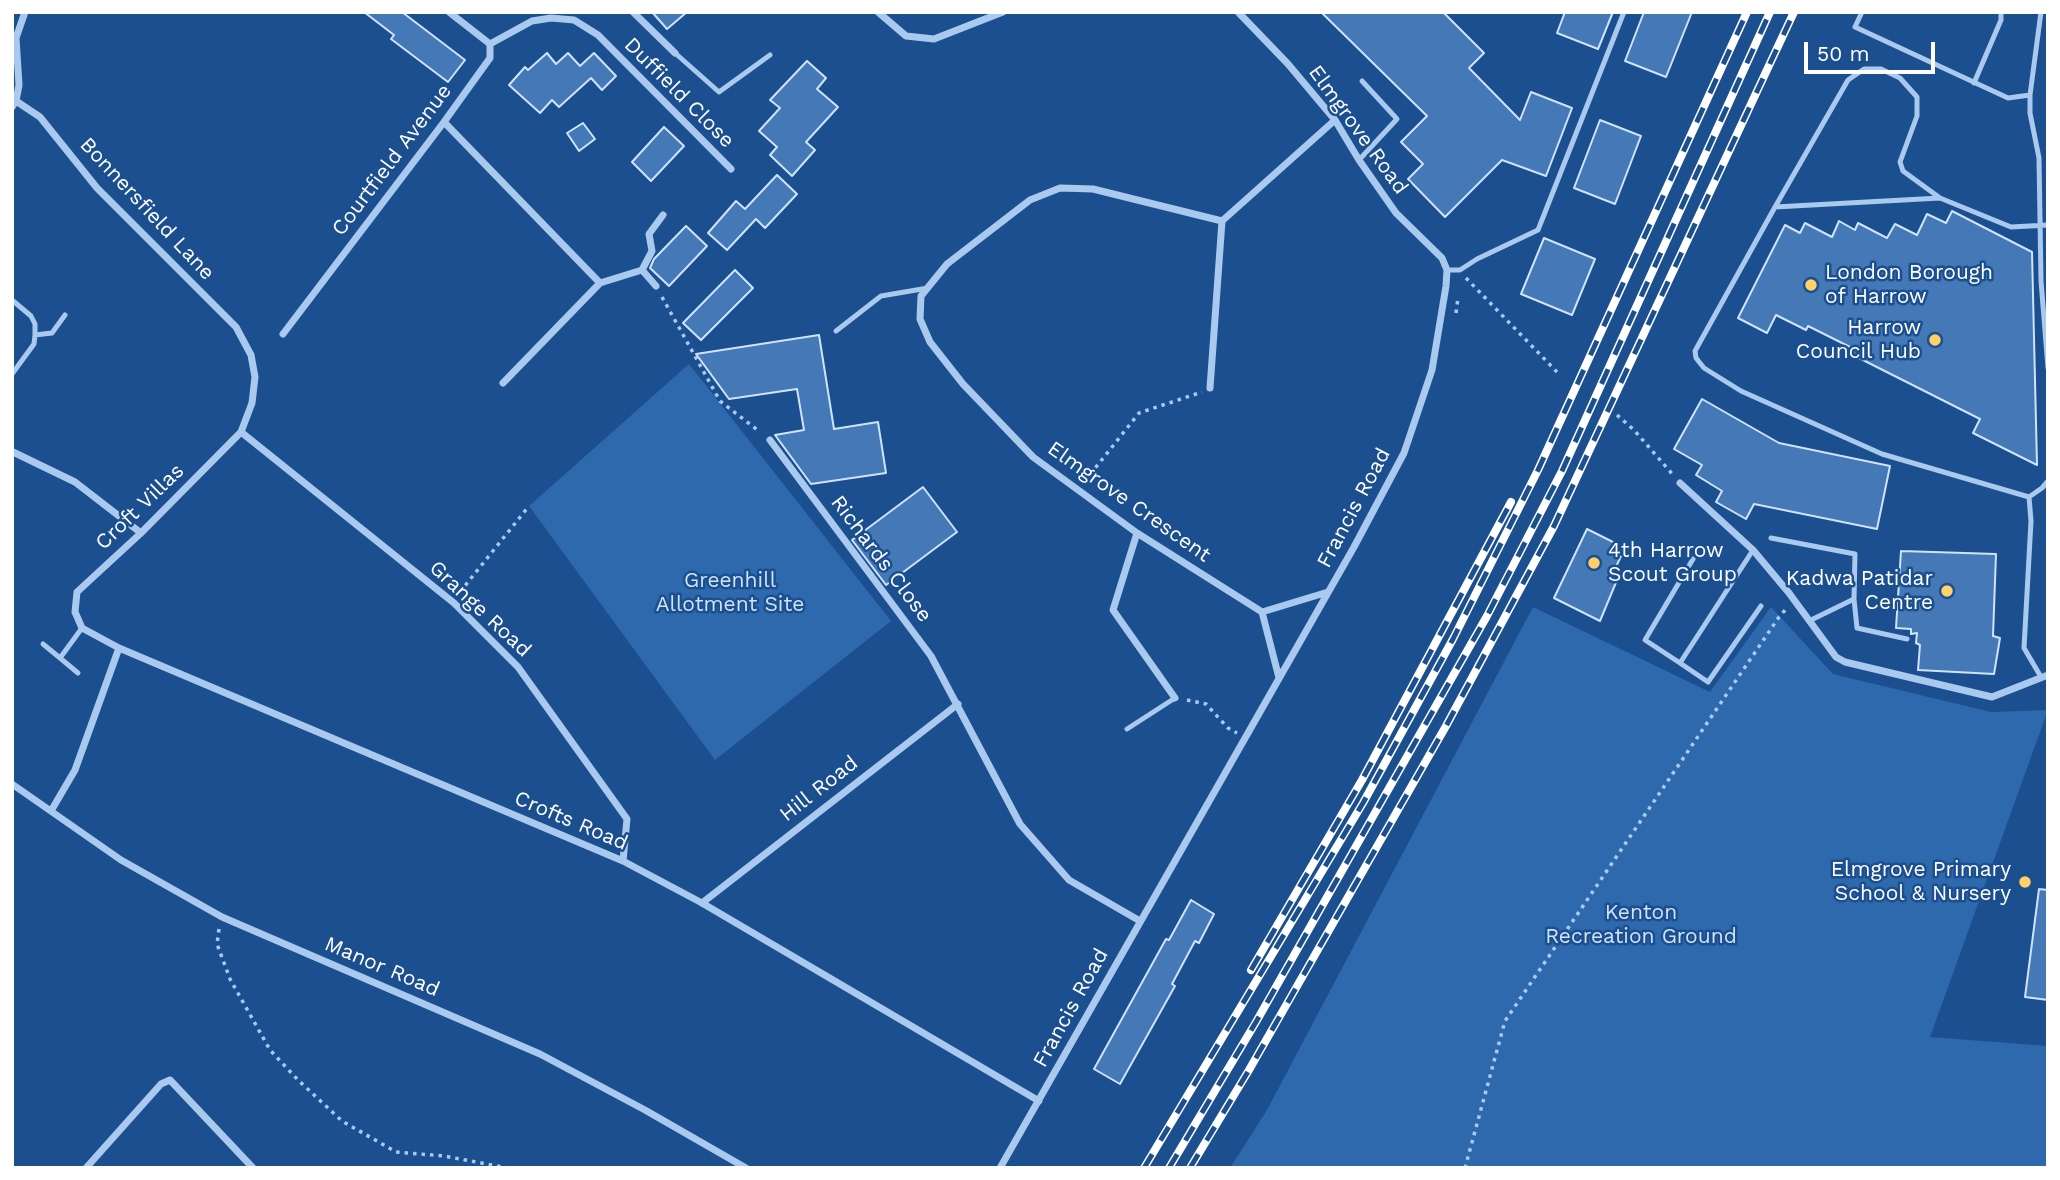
<!DOCTYPE html>
<style>
body{margin:0}
#map{position:relative;width:2060px;height:1180px;overflow:hidden;background:#1b4f8f;font-family:"Work Sans",sans-serif}
canvas{display:block}
.frame{position:absolute;inset:0;border:14px solid #fff;pointer-events:none}
.scale{position:absolute;left:1804px;top:42px;width:131px;height:32px;box-sizing:border-box;border:4px solid #fff;border-top:0;padding-left:9px;font-size:21px;line-height:24px;white-space:nowrap;color:#fff;-webkit-text-stroke:5px #1b4f8f;paint-order:stroke}
</style>
<div id="map">
<canvas width="2060" height="1180"></canvas>
<div class="frame"></div>
<div class="scale">50 m</div>
</div>
<script>
const context = document.querySelector('canvas').getContext('2d');
context.lineJoin = 'round';
function fill(path, color) { context.fillStyle = color; context.fill(path, 'evenodd'); }
const shape = rows => new Path2D(rows.map(r => 'M' + r).join(''));
function strokePath(path, color, width, dash) { context.strokeStyle = color; context.lineWidth = width; context.lineCap = dash ? 'butt' : 'round'; context.setLineDash(dash || []); context.stroke(path); }
function drawText(font, color, halo, rows, align = 'center') {
  context.font = font + ' "Work Sans",sans-serif'; context.lineWidth = 5; context.setLineDash([]); context.textBaseline = 'middle'; context.strokeStyle = halo; context.fillStyle = color; for (const [text, x, y, turn = 0] of rows) {
    context.save(); context.translate(x, y); context.rotate((+turn || 0) * Math.PI / 180); context.textAlign = isNaN(turn) ? turn : align; if (halo) context.strokeText(text, 0, 0); context.fillText(text, 0, 0); context.restore();
  }
}
const green = shape([
 [689,364,891,621,715,760,529,506],
 [1533,607,1710,692,1771,607,1833,674,1991,712,2048,710,1930,1037,2048,1046,2048,1168,1230,1168,1267,1110]
]);
const building = shape([
 [364,12,402,12,465,60,448,82,391,39,394,35,364,12],
 [652,12,687,12,667,29,652,12],
 [1321,12,1443,12,1484,53,1469,68,1520,120,1531,92,1572,108,1546,176,1502,160,1445,217,1408,179,1423,164,1401,142,1427,116,1321,12],
 [1565,12,1613,12,1598,49,1557,33,1565,12],
 [1644,12,1692,12,1666,77,1625,61,1644,12],
 [547,53,556,64,568,53,580,66,594,53,616,76,602,90,591,78,559,107,552,100,540,113,509,85,525,67,528,70,547,53],
 [807,61,826,78,817,89,838,107,806,142,815,150,792,176,770,155,777,147,759,131,780,108,770,100,807,61],
 [1600,120,1641,136,1615,204,1574,188,1600,120],
 [583,123,595,139,579,151,567,133,583,123],
 [664,127,684,146,651,181,632,162,664,127],
 [777,175,797,194,765,228,756,219,727,250,708,233,736,201,745,209,777,175],
 [1952,211,2032,252,2037,465,1973,433,1980,419,1849,353,1852,348,1808,326,1806,330,1776,315,1767,333,1738,318,1785,225,1800,233,1805,223,1832,237,1839,221,1855,230,1858,223,1887,238,1895,224,1917,235,1927,214,1946,223,1952,211],
 [686,226,707,246,669,286,650,268,654,259,686,226],
 [1544,238,1595,259,1572,315,1521,294,1544,238],
 [735,270,753,288,701,340,683,323,735,270],
 [819,335,834,429,878,422,886,473,811,484,775,435,804,430,797,389,729,399,696,354,819,335],
 [1702,399,1779,443,1890,466,1877,529,1754,504,1746,519,1716,502,1722,491,1696,475,1702,465,1674,449,1702,399],
 [923,487,957,532,886,585,852,540,923,487],
 [1587,529,1625,548,1611,577,1617,580,1600,621,1554,598,1587,529],
 [1901,551,1996,554,1993,636,2000,638,1994,674,1918,670,1920,645,1916,643,1917,633,1911,634,1911,629,1896,628,1901,551],
 [2039,889,2048,890,2048,1000,2025,997,2039,889],
 [1191,900,1214,914,1199,943,1195,941,1172,984,1175,986,1120,1084,1094,1069,1166,939,1169,940,1191,900]
]);
const path = shape([
 [1466,278,1557,372],
 [662,297,720,401,760,432],
 [1456,313,1458,298],
 [1617,415,1634,430,1674,476],
 [1085,481,1139,413,1202,392],
 [460,592,529,506],
 [1187,700,1206,704,1228,728,1237,733],
 [219,929,217,944,230,979,270,1050,298,1080,342,1121,396,1152,444,1156,508,1168],
 [1465,1168,1505,1021,1779,617,1787,608]
]);
const service = shape([
 [1862,12,1855,27,2008,98,2030,95],
 [2041,12,2030,95,2030,113,2039,158,2041,281,2048,368],
 [675,53,719,92,770,55],
 [1974,83,2001,20,2001,12],
 [1359,160,1397,119,1362,81],
 [1775,207,1848,80,1864,69,1881,69,1900,78,1917,97,1917,116,1900,162,1903,171,1940,198],
 [2048,225,2011,227,1940,198,1775,207,1695,351,1696,358,1704,368,1741,391,1882,454,2029,497,2042,488,2048,481],
 [1447,270,1460,270,1477,259,1538,230,1624,12],
 [12,300,31,316,35,324,35,335,34,344,12,374],
 [836,331,881,296,928,288],
 [35,335,52,333,65,315],
 [2029,497,2031,521,2024,648,2041,677],
 [1771,538,1855,554,1854,599,1809,621],
 [1693,559,1645,640,1680,663,1753,550],
 [1854,599,1857,628,1907,639],
 [43,644,60,658],
 [1680,663,1708,682,1761,606],
 [78,673,60,658,82,628],
 [1127,729,1175,698]
]);
const minor = shape([
 [633,12,675,53],
 [878,12,906,36,934,39,1003,12],
 [490,44,532,21,551,18,574,20,598,35,731,169],
 [16,101,40,117,97,188,236,327,251,355,255,377,252,403,241,432,141,533,77,592,75,612,82,628,119,648,623,861,702,903,1039,1101],
 [12,107,16,101,19,85,16,38,25,12],
 [444,122,600,283,503,383],
 [642,270,652,251,649,234,663,215],
 [600,283,642,270,656,286],
 [283,334,444,122,490,58,490,44,449,12],
 [1210,388,1222,221],
 [241,432,454,603,518,667,627,819,623,861],
 [770,440,931,656,1020,824,1069,880,1140,921],
 [13,452,75,482,141,533],
 [1680,483,1753,550,1789,593,1836,657,1845,662,1992,697,2048,675],
 [1137,533,1113,610,1175,698],
 [1328,592,1262,612,1137,533,1033,457,963,384,930,342,920,319,921,296,947,264,1030,200,1060,188,1093,189,1222,221,1335,120],
 [1262,612,1279,678],
 [12,784,121,860,222,917,540,1054,645,1110,746,1168],
 [51,811,75,770,119,648],
 [702,903,958,704],
 [86,1168,161,1084,170,1080,253,1168],
 [1000,1168,1354,547,1404,453,1432,370,1446,286,1447,270,1442,258,1396,213,1359,160,1335,120,1288,64,1238,12]
]);
const rail = shape([
 [1251,970,1362,780,1511,502],
 [1144,1168,1363,803,1453,639,1538,470,1747,12],
 [1169,1168,1256,1022,1487,616,1562,471,1770,12],
 [1190,1168,1249,1070,1446,726,1554,526,1794,12]
]);
const markers = [
 [1811,285,7,"#ffd166"],
 [1935,340,7,"#ffd166"],
 [1594,563,7,"#ffd166"],
 [1947,591,7,"#ffd166"],
 [2025,882,7,"#ffd166"]
];
const streetNames = [
 ["Duffield Close",679,93,45],
 ["Elmgrove Road",1358,130,54],
 ["Courtfield Avenue",392,160,-53],
 ["Bonnersfield Lane",147,209,47],
 ["Elmgrove Crescent",1129,502,35],
 ["Croft Villas",140,507,-44],
 ["Francis Road",1354,508,-62],
 ["Richards Close",881,559,53],
 ["Grange Road",480,609,43],
 ["Hill Road",819,789,-38],
 ["Crofts Road",571,821,23],
 ["Manor Road",382,967,23],
 ["Francis Road",1071,1008,-61]
];
const poiNames = [
 ["London Borough",1825,273,"left"],
 ["of Harrow",1825,297,"left"],
 ["Harrow",1921,328],
 ["Council Hub",1921,352],
 ["4th Harrow",1608,551,"left"],
 ["Scout Group",1608,575,"left"],
 ["Kadwa Patidar",1933,579],
 ["Centre",1933,603],
 ["Elmgrove Primary",2011,870],
 ["School & Nursery",2011,894]
];
const parkNames = [
 ["Greenhill",730,581],
 ["Allotment Site",730,605],
 ["Kenton",1641,913],
 ["Recreation Ground",1641,937]
];
fill(green, '#2e69ad');
fill(building, '#4478b7');
strokePath(building, '#cfe3fa', 2);
strokePath(path, '#a9c9ee', 3.5, [3.5, 5]);
strokePath(service, '#a9c9ee', 5);
strokePath(minor, '#a9c9ee', 7);
strokePath(rail, '#fff', 8);
strokePath(rail, '#1b4f8f', 5, [16]);
for (const [x, y, r, color] of markers) { const dot = new Path2D(); dot.arc(x, y, r, 0, 2 * Math.PI); context.fillStyle = color; context.fill(dot); strokePath(dot, '#1b4f8f', 2.5); }
drawText('21px', '#fff', '#1b4f8f', streetNames);
drawText('21px', '#fff', '#1b4f8f', poiNames, 'right');
drawText('21px', '#cfe3fa', '#1b4f8f', parkNames);
</script>
